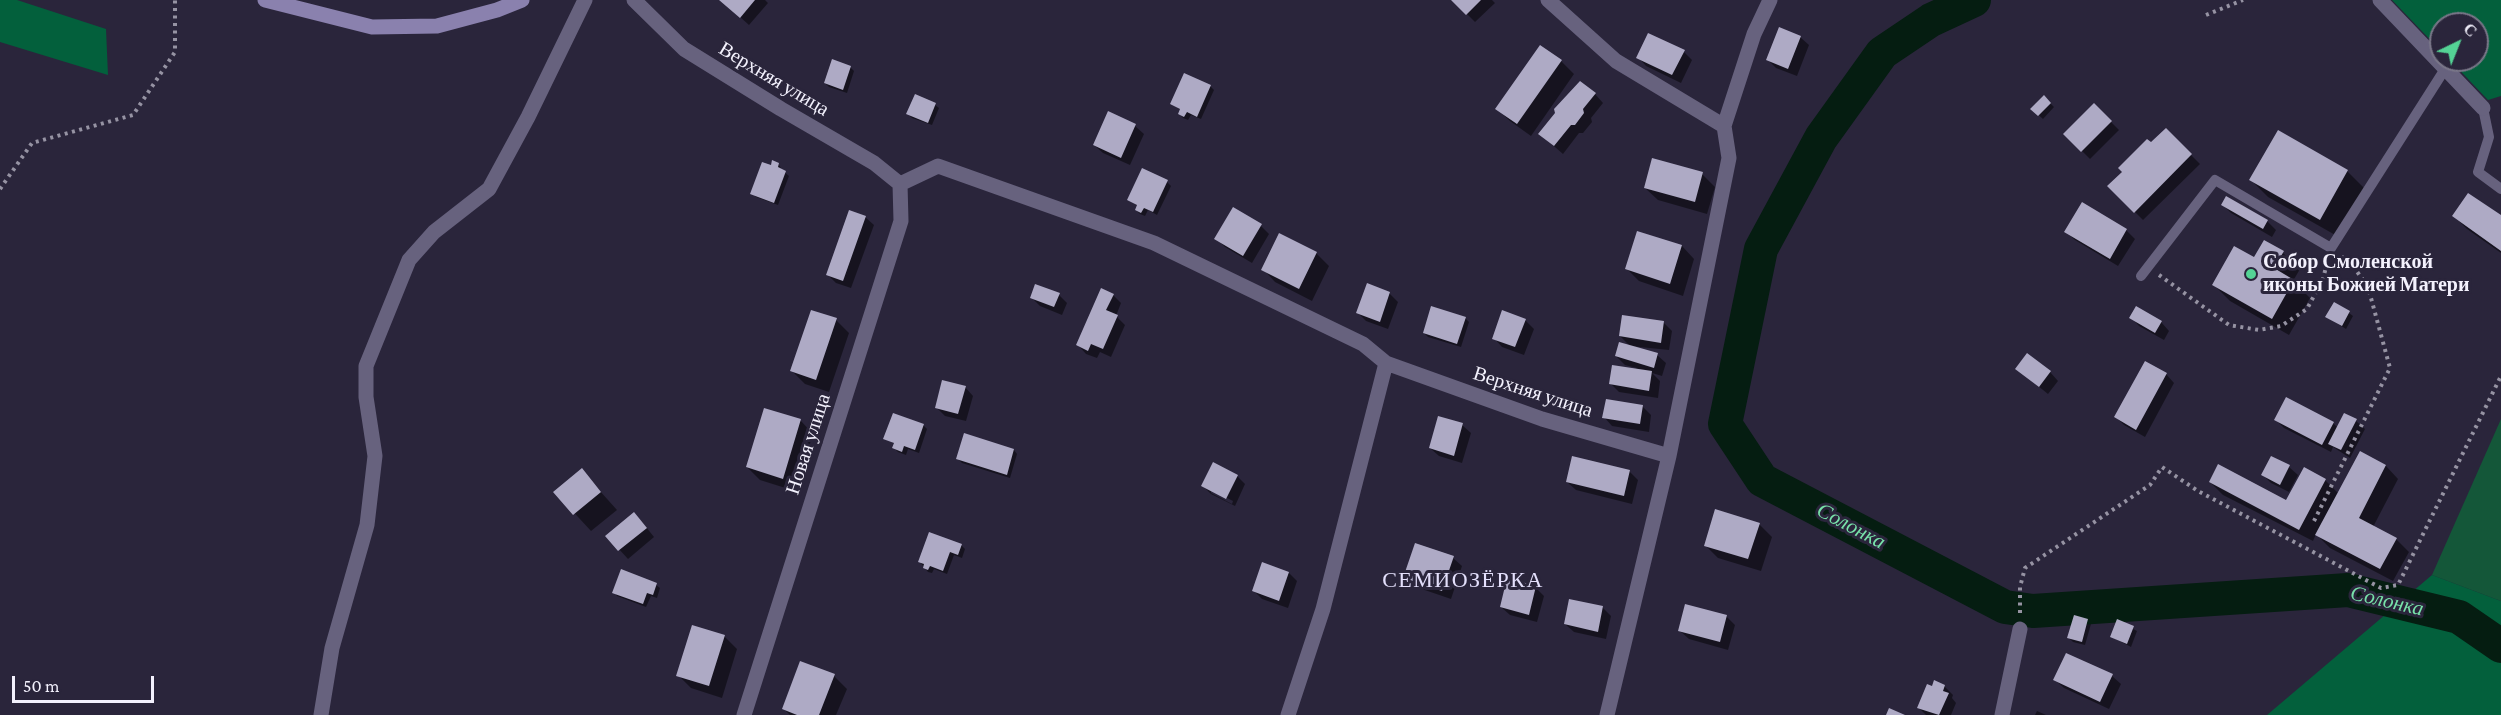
<!DOCTYPE html>
<meta charset="utf-8">
<style>
body{margin:0}
#map{position:relative;width:2501px;height:715px;overflow:hidden;background:#2a253b;font-family:"Crimson Pro",serif}
canvas{display:block}
.north{position:absolute;left:2429px;top:12px;width:60px;height:60px;box-sizing:border-box;background:#2a253b;border:2px solid #7a7789;border-radius:50%;rotate:43deg;font-size:16px;font-weight:700;line-height:24px;text-align:center;color:#f3f1fd}
.north::after{content:'';display:block;margin:auto;width:21px;height:27px;background:#54d395;clip-path:polygon(50% 0,100% 100%,50% 72%,0 100%)}
.scale{position:absolute;left:12px;top:676px;width:142px;height:27px;box-sizing:border-box;border:3px solid #f3f1fd;border-top:0;padding-left:8px;font-size:18px;line-height:21px;white-space:nowrap;color:#f3f1fd;-webkit-text-stroke:4px #2a253b;paint-order:stroke}
</style>
<div id="map">
<canvas width="2501" height="715"></canvas>
<div class="north">С</div>
<div class="scale">50 m</div>
</div>
<script>
const context = document.querySelector('canvas').getContext('2d');
context.lineJoin = 'round';
function fill(path, color) { context.fillStyle = color; context.fill(path, 'evenodd'); }
const shape = rows => new Path2D(rows.map(r => 'M' + r).join(''));
function strokePath(path, color, width, dash) { context.strokeStyle = color; context.lineWidth = width; context.lineCap = dash ? 'butt' : 'round'; context.setLineDash(dash || []); context.stroke(path); }
function drawText(font, color, halo, rows, align = 'center') {
  context.font = font + ' "Crimson Pro",serif'; context.lineWidth = 6; context.setLineDash([]); context.textBaseline = 'middle'; context.strokeStyle = halo; context.fillStyle = color; for (const [text, x, y, turn = 0] of rows) {
    context.save(); context.translate(x, y); context.rotate((+turn || 0) * Math.PI / 180); context.textAlign = isNaN(turn) ? turn : align; if (halo) context.strokeText(text, 0, 0); context.fillText(text, 0, 0); context.restore();
  }
}
const green = shape([
 [2501,419,2501,601,2432,575]
]);
const forest = shape([
 [0,0,17,0,106,29,108,75,0,42],
 [2392,0,2501,0,2501,96,2488,100,2450,60,2477,60,2477,24,2441,24,2441,51],
 [2432,575,2501,601,2501,715,2267,715]
]);
const shadow = shape([
 [721,0,765,0,768,3,749,25],
 [1453,0,1492,0,1495,3,1475,22],
 [1800,37,1809,45,1797,76,1776,68,1768,60],
 [1684,52,1692,60,1681,83,1646,66,1638,57],
 [1561,61,1574,74,1531,136,1510,121,1497,109],
 [850,67,854,71,847,93,829,87,825,83],
 [1210,86,1214,90,1201,119,1191,115,1188,120,1183,118,1180,114,1181,110,1172,104],
 [1595,94,1603,103,1591,118,1592,122,1583,133,1579,133,1563,154,1540,134],
 [2044,97,2054,107,2043,119,2032,109],
 [935,105,939,108,932,125,912,118,908,114],
 [2094,105,2119,130,2090,159,2065,134],
 [1109,113,1135,126,1144,134,1130,165,1103,153,1094,145],
 [2166,130,2200,164,2143,220,2109,186],
 [773,162,779,165,782,170,789,176,778,205,756,197,752,193],
 [2347,171,2364,188,2337,236,2268,197,2251,180],
 [1702,174,1715,187,1707,214,1658,200,1645,188],
 [1167,182,1171,186,1157,215,1148,210,1145,216,1140,214,1136,210,1138,206,1129,200],
 [2082,205,2126,230,2135,239,2118,266,2075,240,2066,232],
 [2223,205,2267,221,2276,230,2272,237,2231,213],
 [2454,216,2501,217,2501,253,2467,229],
 [865,217,874,225,851,288,836,283,827,274],
 [1261,226,1269,234,1252,263,1225,247,1216,238],
 [1638,232,1682,246,1694,259,1683,296,1639,281,1627,269],
 [1316,253,1329,266,1312,301,1275,282,1263,269],
 [2283,253,2300,269,2293,281,2310,298,2289,335,2230,301,2214,285,2255,259],
 [1389,293,1398,302,1388,329,1366,321,1358,313],
 [1059,295,1067,303,1062,315,1040,306,1031,297],
 [1113,295,1121,303,1116,316,1125,325,1111,357,1100,352,1097,358,1086,354,1078,345],
 [2349,313,2353,316,2346,329,2327,317],
 [2131,317,2161,322,2169,331,2164,340,2139,326],
 [1465,318,1469,322,1461,347,1428,337,1424,333],
 [836,320,849,333,829,392,805,384,792,371],
 [1525,320,1534,329,1524,355,1502,347,1494,338],
 [1664,323,1672,331,1669,350,1630,346,1620,336],
 [1657,355,1666,363,1662,376,1652,373,1660,381,1658,398,1619,392,1611,384,1637,368,1625,365,1616,356],
 [2017,369,2050,372,2058,381,2048,394],
 [2166,374,2174,383,2145,437,2124,425,2116,417],
 [965,387,973,396,966,421,945,416,936,407],
 [1607,401,1643,407,1651,415,1649,432,1612,426,1604,417],
 [765,410,801,421,813,434,795,491,760,480,747,467],
 [2275,419,2333,423,2338,428,2356,421,2365,429,2350,458,2333,447,2331,452,2284,428],
 [923,425,927,429,919,453,908,449,906,455,898,452,894,448,895,444,885,438],
 [1462,425,1471,433,1462,463,1439,456,1430,448],
 [1014,450,1017,454,1010,478,962,463,958,459],
 [2360,453,2386,466,2398,479,2373,527,2396,539,2409,552,2393,581,2330,548,2316,534,2313,541,2223,495,2210,482,2287,502,2325,480,2339,494],
 [2272,458,2289,467,2298,475,2289,492,2271,483,2263,475],
 [582,471,617,510,591,531,555,492],
 [1629,471,1638,480,1632,504,1576,490,1567,482],
 [1237,476,1245,484,1235,506,1211,494,1203,486],
 [1211,490,1233,501,1232,504,1211,493],
 [642,522,654,537,628,559,607,536],
 [1759,524,1772,537,1761,571,1718,558,1705,545],
 [961,545,965,549,962,558,954,555,947,574,934,569,932,573,928,572,919,561],
 [1453,558,1462,566,1451,599,1413,586,1404,578],
 [1289,573,1297,581,1288,608,1262,599,1254,591],
 [656,585,660,588,657,598,651,596,646,607,617,596,614,592],
 [1535,587,1544,596,1537,622,1510,615,1501,607],
 [1570,601,1603,608,1611,616,1606,639,1574,632,1565,624],
 [1726,616,1735,625,1728,650,1689,639,1680,631],
 [2087,620,2091,624,2085,645,2073,642,2069,638],
 [2118,621,2137,631,2131,647,2112,637],
 [724,636,737,649,722,698,691,688,678,675],
 [834,676,847,689,836,715,790,715,784,709],
 [2112,676,2121,684,2109,709,2064,688,2055,680],
 [1935,682,1945,687,1953,695,1952,698,1956,703,1951,715,1926,715,1918,707],
 [2037,711,2046,715,2035,715]
]);
const river = shape([
 [1974,0,1931,20,1882,53,1821,138,1761,249,1725,424,1762,480,2005,607,2033,611,2348,590,2459,617,2501,646]
]);
const building = shape([
 [719,0,755,0,740,18],
 [1451,0,1481,0,1466,15],
 [1779,27,1801,36,1788,69,1766,60],
 [1648,33,1685,50,1672,75,1636,58],
 [1540,45,1562,60,1517,124,1495,109],
 [832,59,851,66,843,90,824,83],
 [1184,73,1211,85,1197,117,1187,112,1184,117,1178,114,1180,109,1170,104],
 [1580,81,1596,93,1583,109,1584,113,1575,125,1571,125,1554,146,1538,134,1555,113,1554,109],
 [915,94,936,103,928,123,906,114],
 [2044,95,2051,103,2038,116,2030,109],
 [2094,103,2112,121,2081,152,2063,134],
 [1108,111,1136,124,1121,158,1093,145],
 [2166,128,2192,154,2134,213,2107,186,2122,172,2118,168,2147,139,2151,142],
 [2278,130,2348,170,2320,220,2249,180],
 [1652,158,1703,172,1695,202,1644,188],
 [772,160,779,163,778,167,786,171,774,203,750,194,762,162,771,165],
 [1142,168,1168,180,1153,212,1144,208,1141,213,1135,210,1137,205,1127,200],
 [2468,193,2501,215,2501,251,2452,216],
 [2226,196,2268,220,2263,229,2221,205],
 [2082,202,2127,229,2110,259,2064,232],
 [1233,207,1262,224,1243,256,1214,239],
 [849,210,866,216,843,281,826,275],
 [1637,231,1682,245,1670,284,1625,269],
 [1279,233,1317,252,1299,289,1261,270],
 [2264,240,2284,251,2274,268,2294,280,2272,319,2212,285,2234,246,2254,257],
 [1367,283,1390,292,1380,322,1356,313],
 [1035,284,1060,293,1054,307,1030,298],
 [1101,288,1114,294,1106,310,1118,315,1103,349,1091,344,1088,351,1076,345],
 [2334,302,2350,311,2342,326,2325,317],
 [1431,306,1466,317,1457,344,1423,333],
 [2136,306,2162,321,2155,333,2129,318],
 [811,310,837,318,816,380,790,371],
 [1502,310,1526,319,1515,347,1492,339],
 [1622,315,1664,321,1661,343,1619,336],
 [1619,342,1658,353,1654,368,1615,356],
 [2027,353,2051,371,2039,387,2015,369],
 [2145,361,2167,373,2136,430,2114,417],
 [1612,365,1652,371,1649,391,1609,384],
 [942,380,966,386,958,414,935,408],
 [2286,397,2334,422,2322,445,2274,420],
 [1606,399,1643,405,1640,424,1602,418],
 [764,408,801,419,783,479,746,467],
 [893,413,924,424,915,450,904,446,902,452,892,448,894,443,883,439],
 [2344,413,2357,419,2341,450,2328,444],
 [1438,416,1463,423,1454,456,1429,448],
 [964,433,1014,449,1007,475,956,459],
 [2360,451,2386,465,2359,518,2397,538,2380,569,2315,535],
 [1572,456,1630,470,1624,496,1566,482],
 [2271,456,2290,465,2280,485,2261,475],
 [1213,462,1238,475,1226,499,1201,486],
 [2218,464,2286,500,2304,467,2326,479,2299,530,2209,482],
 [582,468,601,492,573,515,553,492],
 [1715,509,1760,523,1748,559,1704,546],
 [634,512,647,528,618,551,605,536],
 [929,532,962,544,958,555,950,552,943,571,930,566,928,570,923,568,924,564,918,562],
 [1415,543,1454,556,1442,591,1403,578],
 [1262,562,1289,572,1279,601,1252,591],
 [621,569,657,583,653,595,647,593,643,604,612,593],
 [1507,578,1536,586,1529,615,1500,607],
 [1569,599,1603,606,1598,632,1564,624],
 [1685,604,1727,615,1720,642,1678,631],
 [2074,615,2088,619,2082,642,2067,638],
 [2117,619,2134,626,2127,644,2110,637],
 [692,625,725,635,709,686,676,676],
 [2066,653,2113,674,2100,702,2053,680],
 [800,661,835,674,819,715,797,715,782,709],
 [1934,680,1945,685,1943,691,1949,693,1939,715,1917,708,1927,684,1932,686],
 [1889,708,1905,715,1886,715]
]);
const path = shape([
 [2206,15,2243,0],
 [0,189,32,143,133,115,175,52,175,0],
 [2159,275,2229,325,2259,330,2281,326,2307,309,2323,279,2328,259],
 [2314,521,2390,368,2368,287,2353,266,2341,256],
 [2020,613,2020,587,2025,568,2150,485,2162,467,2198,491,2381,588,2398,585,2501,376]
]);
const lane = shape([
 [2483,108,2489,137,2478,172,2501,189],
 [2141,276,2215,180,2331,248,2445,69]
]);
const street = shape([
 [634,0,684,49,781,109,874,163,900,184],
 [1548,0,1616,61,1724,126],
 [2380,0,2483,108],
 [900,184,938,166,1154,243,1363,344,1386,363,1542,419,1669,456],
 [321,715,332,648,367,525,375,456,366,397,366,366,409,260,434,232,489,189,528,117,585,0],
 [744,715,901,221,900,184],
 [1288,715,1323,609,1386,363],
 [1607,715,1669,456,1729,158,1724,126,1754,34,1770,0],
 [2002,715,2020,629]
]);
const secondary = shape([
 [265,0,372,27,437,26,497,10,522,0]
]);
const markers = [
 [2251,274,6,"#54d395"]
];
const streetNames = [
 ["Верхняя улица",774,79,31],
 ["Верхняя улица",1533,392,18],
 ["Новая улица",808,444,-72]
];
const poiNames = [
 ["Собор Смоленской",2263,262],
 ["иконы Божией Матери",2263,285]
];
const waterNames = [
 ["Солонка",1851,526,28],
 ["Солонка",2387,601,13]
];
const quarterNames = [
 ["СЕМИОЗЁРКА",1463,580]
];
fill(green, '#145739');
fill(forest, '#03603c');
fill(shadow, '#0007');
strokePath(river, '#051d11', 34);
fill(building, '#aeaac5');
strokePath(path, '#9693a3', 4, [3, 4.5]);
strokePath(lane, '#67627e', 10);
strokePath(street, '#67627e', 15);
strokePath(secondary, '#8a81ae', 15);
for (const [x, y, r, color] of markers) { const dot = new Path2D(); dot.arc(x, y, r, 0, 2 * Math.PI); context.fillStyle = color; context.fill(dot); strokePath(dot, '#2a253b', 2); }
drawText('20px', '#f3f1fd', '#2a253b', streetNames);
drawText('bold 20px', '#f3f1fd', '#2a253b', poiNames, 'left');
drawText('italic 21px', '#78e2aa', '#2a253b', waterNames);
context.letterSpacing = '1.5px';
drawText('22px', '#e4e0fc', '#2a253b', quarterNames);
context.letterSpacing = '0px';
</script>
